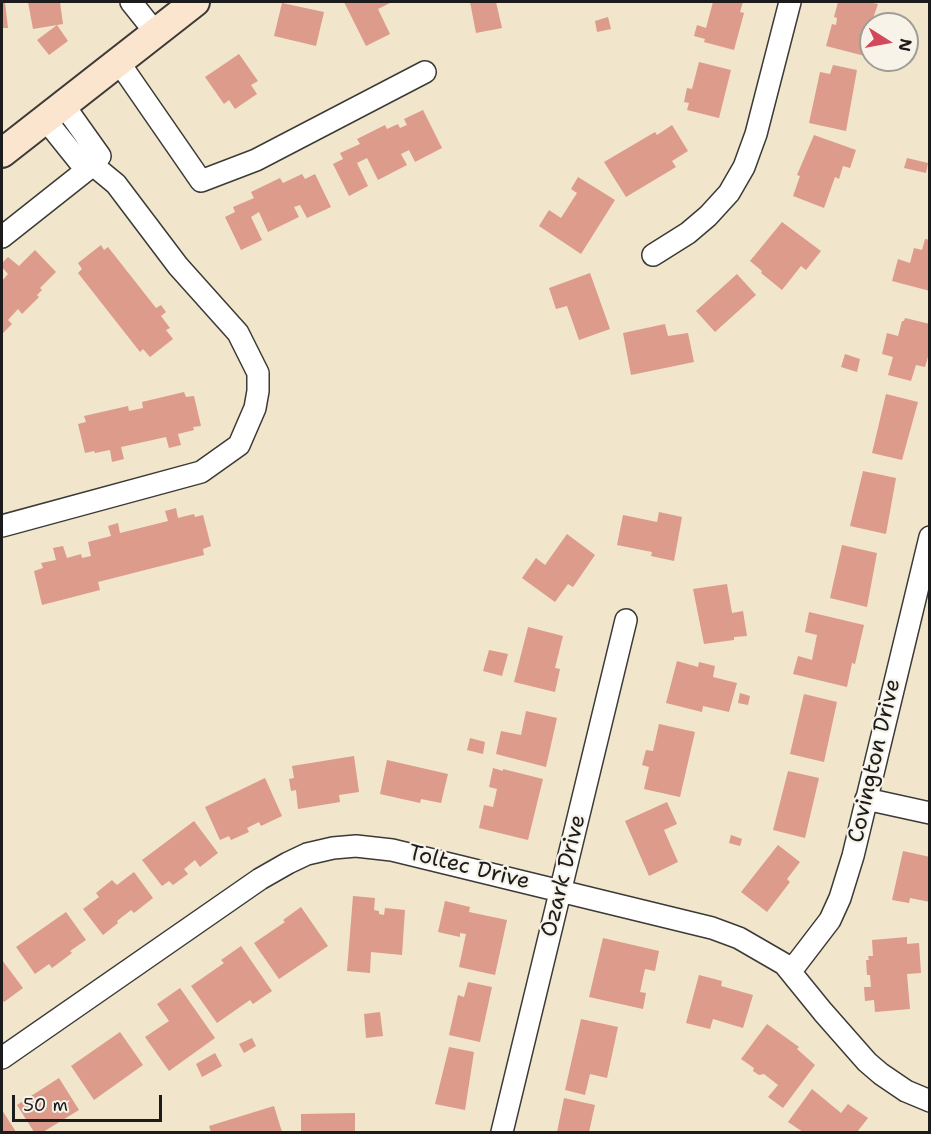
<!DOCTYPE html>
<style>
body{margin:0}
#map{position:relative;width:931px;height:1134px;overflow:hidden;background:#f1e5cb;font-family:"Shantell Sans",sans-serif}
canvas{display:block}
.frame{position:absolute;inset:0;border:3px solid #1c1c1c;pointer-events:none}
.north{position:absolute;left:859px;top:12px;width:60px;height:60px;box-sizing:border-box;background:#f7f3e8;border:2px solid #9f9d96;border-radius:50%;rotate:101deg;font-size:16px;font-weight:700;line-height:24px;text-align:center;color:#1c1c1c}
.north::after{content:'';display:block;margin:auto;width:21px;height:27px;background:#d1495b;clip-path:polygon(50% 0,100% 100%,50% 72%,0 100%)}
.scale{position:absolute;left:12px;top:1095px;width:150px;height:27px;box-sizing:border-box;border:3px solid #1c1c1c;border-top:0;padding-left:8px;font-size:18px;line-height:21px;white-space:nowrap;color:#1c1c1c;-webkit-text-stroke:4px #f7f3e8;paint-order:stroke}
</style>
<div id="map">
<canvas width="931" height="1134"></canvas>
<div class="frame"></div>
<div class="north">N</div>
<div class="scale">50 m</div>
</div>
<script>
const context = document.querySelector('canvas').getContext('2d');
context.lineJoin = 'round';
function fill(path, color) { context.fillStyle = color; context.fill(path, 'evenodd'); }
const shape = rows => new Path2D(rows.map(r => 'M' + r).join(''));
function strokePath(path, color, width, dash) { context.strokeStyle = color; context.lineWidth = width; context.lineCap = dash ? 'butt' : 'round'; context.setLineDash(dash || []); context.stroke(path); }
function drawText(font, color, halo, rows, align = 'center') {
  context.font = font + ' "Shantell Sans",sans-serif'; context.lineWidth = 4.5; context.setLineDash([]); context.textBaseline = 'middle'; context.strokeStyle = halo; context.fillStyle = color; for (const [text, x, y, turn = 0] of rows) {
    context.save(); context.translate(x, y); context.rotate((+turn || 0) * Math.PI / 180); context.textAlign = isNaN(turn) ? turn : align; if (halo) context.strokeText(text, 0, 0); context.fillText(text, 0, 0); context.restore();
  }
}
const building = shape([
 [2,2,5,2,8,28,2,28],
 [28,2,60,2,63,24,33,29],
 [344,2,392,2,378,9,390,34,366,46],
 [470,2,496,2,502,28,476,33],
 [713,2,743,2,740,12,744,13,734,50,704,42,705,39,694,36,697,25,706,28],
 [838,2,868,2,878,4,871,24,871,43,868,42,865,56,826,46,832,24,836,25,837,18,834,17],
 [282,3,324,12,316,46,274,36],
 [608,17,611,29,597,32,595,21],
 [57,25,68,41,49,55,37,40],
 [239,54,258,81,251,85,257,94,235,109,229,100,224,104,205,77],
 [699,62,731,70,719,118,687,110,689,103,684,102,687,88,692,89],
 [833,65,857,70,846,131,809,123,820,72,830,74],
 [423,110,442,148,415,162,409,150,401,154,407,165,378,180,367,158,357,163,368,186,349,196,333,164,343,159,340,153,360,144,357,139,385,125,387,129,398,124,400,128,407,125,404,119],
 [672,125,688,151,672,161,676,167,626,197,604,162,655,132,657,135],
 [814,135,856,150,850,168,843,166,839,179,835,177,824,208,793,196,800,176,797,175],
 [907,158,928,163,926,173,904,168],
 [302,174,305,179,315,174,331,207,307,218,300,205,294,207,299,217,268,232,259,212,251,217,262,240,241,250,225,217,235,212,233,207,254,198,251,192,280,178,283,183],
 [578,177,615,200,581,254,539,226,549,210,561,218,577,193,571,189],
 [782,222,821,251,806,270,801,266,782,290,761,273,762,271,750,261],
 [925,239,930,240,930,291,892,281,898,259,910,263,914,248,922,250],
 [101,245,104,250,108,247,156,308,161,305,166,312,161,316,170,328,166,330,173,339,150,357,143,349,140,352,78,273,82,269,78,263],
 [35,250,56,272,40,288,42,290,37,295,39,297,22,314,18,309,8,320,12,324,2,334,2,281,8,274,2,267,2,263,8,257,19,266],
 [590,273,610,329,579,340,567,306,556,309,549,288],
 [737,274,756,295,715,332,696,311],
 [905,318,930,324,930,350,925,367,916,365,911,381,888,375,893,357,882,354,887,333,898,336,902,321,904,321],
 [665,324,668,336,688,333,694,362,631,375,623,333],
 [845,354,860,359,857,372,841,367],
 [184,392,186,397,194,396,201,426,193,427,194,430,178,434,181,445,169,448,166,437,121,447,124,459,112,462,110,450,95,453,94,451,85,453,78,424,86,422,84,416,128,406,129,411,143,408,142,402],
 [886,394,918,402,902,460,872,453],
 [863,471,896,478,886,534,850,526],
 [176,508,178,518,194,514,195,517,203,515,211,546,203,549,204,555,98,582,100,590,42,605,34,571,43,568,41,563,56,560,53,548,63,546,67,558,81,554,82,558,91,556,88,542,111,536,108,526,118,523,120,533,168,521,165,511],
 [659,512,682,517,674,561,651,556,652,552,617,545,623,515,657,522],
 [567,534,595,555,573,587,568,584,555,602,522,578,536,558,545,565],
 [842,545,877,553,867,607,830,598],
 [727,584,732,613,743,611,747,636,734,637,734,640,704,644,693,589],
 [809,612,864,625,855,664,852,663,847,687,793,674,798,656,812,660,817,635,805,632],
 [528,627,563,636,555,668,560,669,555,692,514,682],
 [489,650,508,654,502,676,483,671],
 [677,661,698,667,699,662,715,666,713,677,737,683,729,712,703,706,702,712,666,703],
 [740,693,750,696,748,705,738,703],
 [804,694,837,702,824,762,790,754],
 [526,711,557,718,546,767,496,754,501,731,521,735],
 [659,724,695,732,680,797,644,789,649,767,642,765,646,750,653,751],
 [470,738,485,742,483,754,467,750],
 [354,756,359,792,339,795,340,802,298,809,296,790,291,791,289,779,294,778,292,766],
 [387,760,448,774,441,803,421,799,420,803,380,794],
 [493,768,503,771,503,769,543,779,528,840,479,828,484,805,493,807,497,789,489,787],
 [788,771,819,778,805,838,773,830],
 [265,778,282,816,261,826,259,822,247,828,249,832,231,840,229,836,220,840,205,807],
 [667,802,677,824,664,830,678,862,649,876,625,821],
 [194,821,218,853,200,867,195,860,184,869,188,874,173,885,169,881,162,886,142,860],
 [731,835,742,839,740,846,729,843],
 [778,845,800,862,787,879,790,882,767,912,741,892],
 [903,851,930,857,930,902,910,898,909,903,892,900],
 [134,872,153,898,134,913,131,910,117,921,118,923,103,935,83,909,99,897,96,893,112,880,117,885],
 [353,896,375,898,374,910,379,911,379,914,384,915,385,908,405,910,402,955,371,952,370,973,347,971],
 [445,901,470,907,469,912,507,920,495,975,459,967,466,934,460,933,460,937,438,932],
 [301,907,328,946,279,979,254,943,285,922,283,920],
 [66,912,86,940,70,951,72,953,52,968,49,964,35,974,16,947],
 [907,937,907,944,919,943,921,973,907,974,910,1009,875,1012,874,1000,865,1001,864,987,871,987,870,975,867,975,866,960,869,960,868,956,873,956,872,940],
 [603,938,659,951,655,971,645,969,640,992,646,993,643,1009,589,997],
 [241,946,272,991,253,1004,250,1000,217,1023,191,986,224,963,221,960],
 [2,960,23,988,4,1002,2,999],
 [699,975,722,981,721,986,753,995,743,1028,713,1019,710,1029,686,1023],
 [468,982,492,987,480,1042,449,1035,458,995,464,997],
 [180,988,215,1038,169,1071,145,1037,169,1021,157,1004],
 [380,1012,383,1036,366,1038,364,1014],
 [581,1019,618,1027,607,1078,590,1074,585,1095,565,1090],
 [767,1024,799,1047,797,1049,815,1065,783,1108,768,1097,778,1085,764,1074,759,1075,753,1071,754,1068,741,1059],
 [120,1032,143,1065,94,1100,71,1066],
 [252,1038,256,1046,244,1053,239,1044],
 [449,1047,474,1052,465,1110,435,1104],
 [215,1053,222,1066,202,1077,196,1064],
 [59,1078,79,1110,43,1132,34,1132,17,1105],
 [812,1089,841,1113,848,1104,868,1118,857,1132,803,1132,788,1122],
 [564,1098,595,1105,589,1132,557,1132],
 [274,1106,282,1132,211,1132,209,1126],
 [2,1110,16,1132,2,1132],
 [355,1113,355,1132,301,1132,301,1114]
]);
const street = shape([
 [131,2,155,32],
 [118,61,201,181,256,160,425,72],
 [63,104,100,156,93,165],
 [45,119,86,170],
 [2,237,93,165,116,184,178,266,238,333,258,373,258,391,255,408,239,445,201,472,2,526],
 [653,255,688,233,708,216,729,193,744,167,756,134,790,2],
 [866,799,930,813],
 [791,971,830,920,840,898,853,856,930,537],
 [2,1058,260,879,288,863,307,854,333,848,356,846,392,850,712,928,739,938,784,964,823,1012,867,1062,881,1074,906,1091,930,1101],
 [502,1132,626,620]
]);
const secondary = shape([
 [2,153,195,2]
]);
const streetNames = [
 ["Covington Drive",875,761,-77],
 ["Toltec Drive",469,868,14],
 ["Ozark Drive",564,876,-76]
];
fill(building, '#dc9b8b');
strokePath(street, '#3c3a36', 24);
strokePath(secondary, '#3c3a36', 32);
strokePath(street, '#fff', 21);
strokePath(secondary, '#fbe5cf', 28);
drawText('22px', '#1c1c1c', '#f7f3e8', streetNames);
</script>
